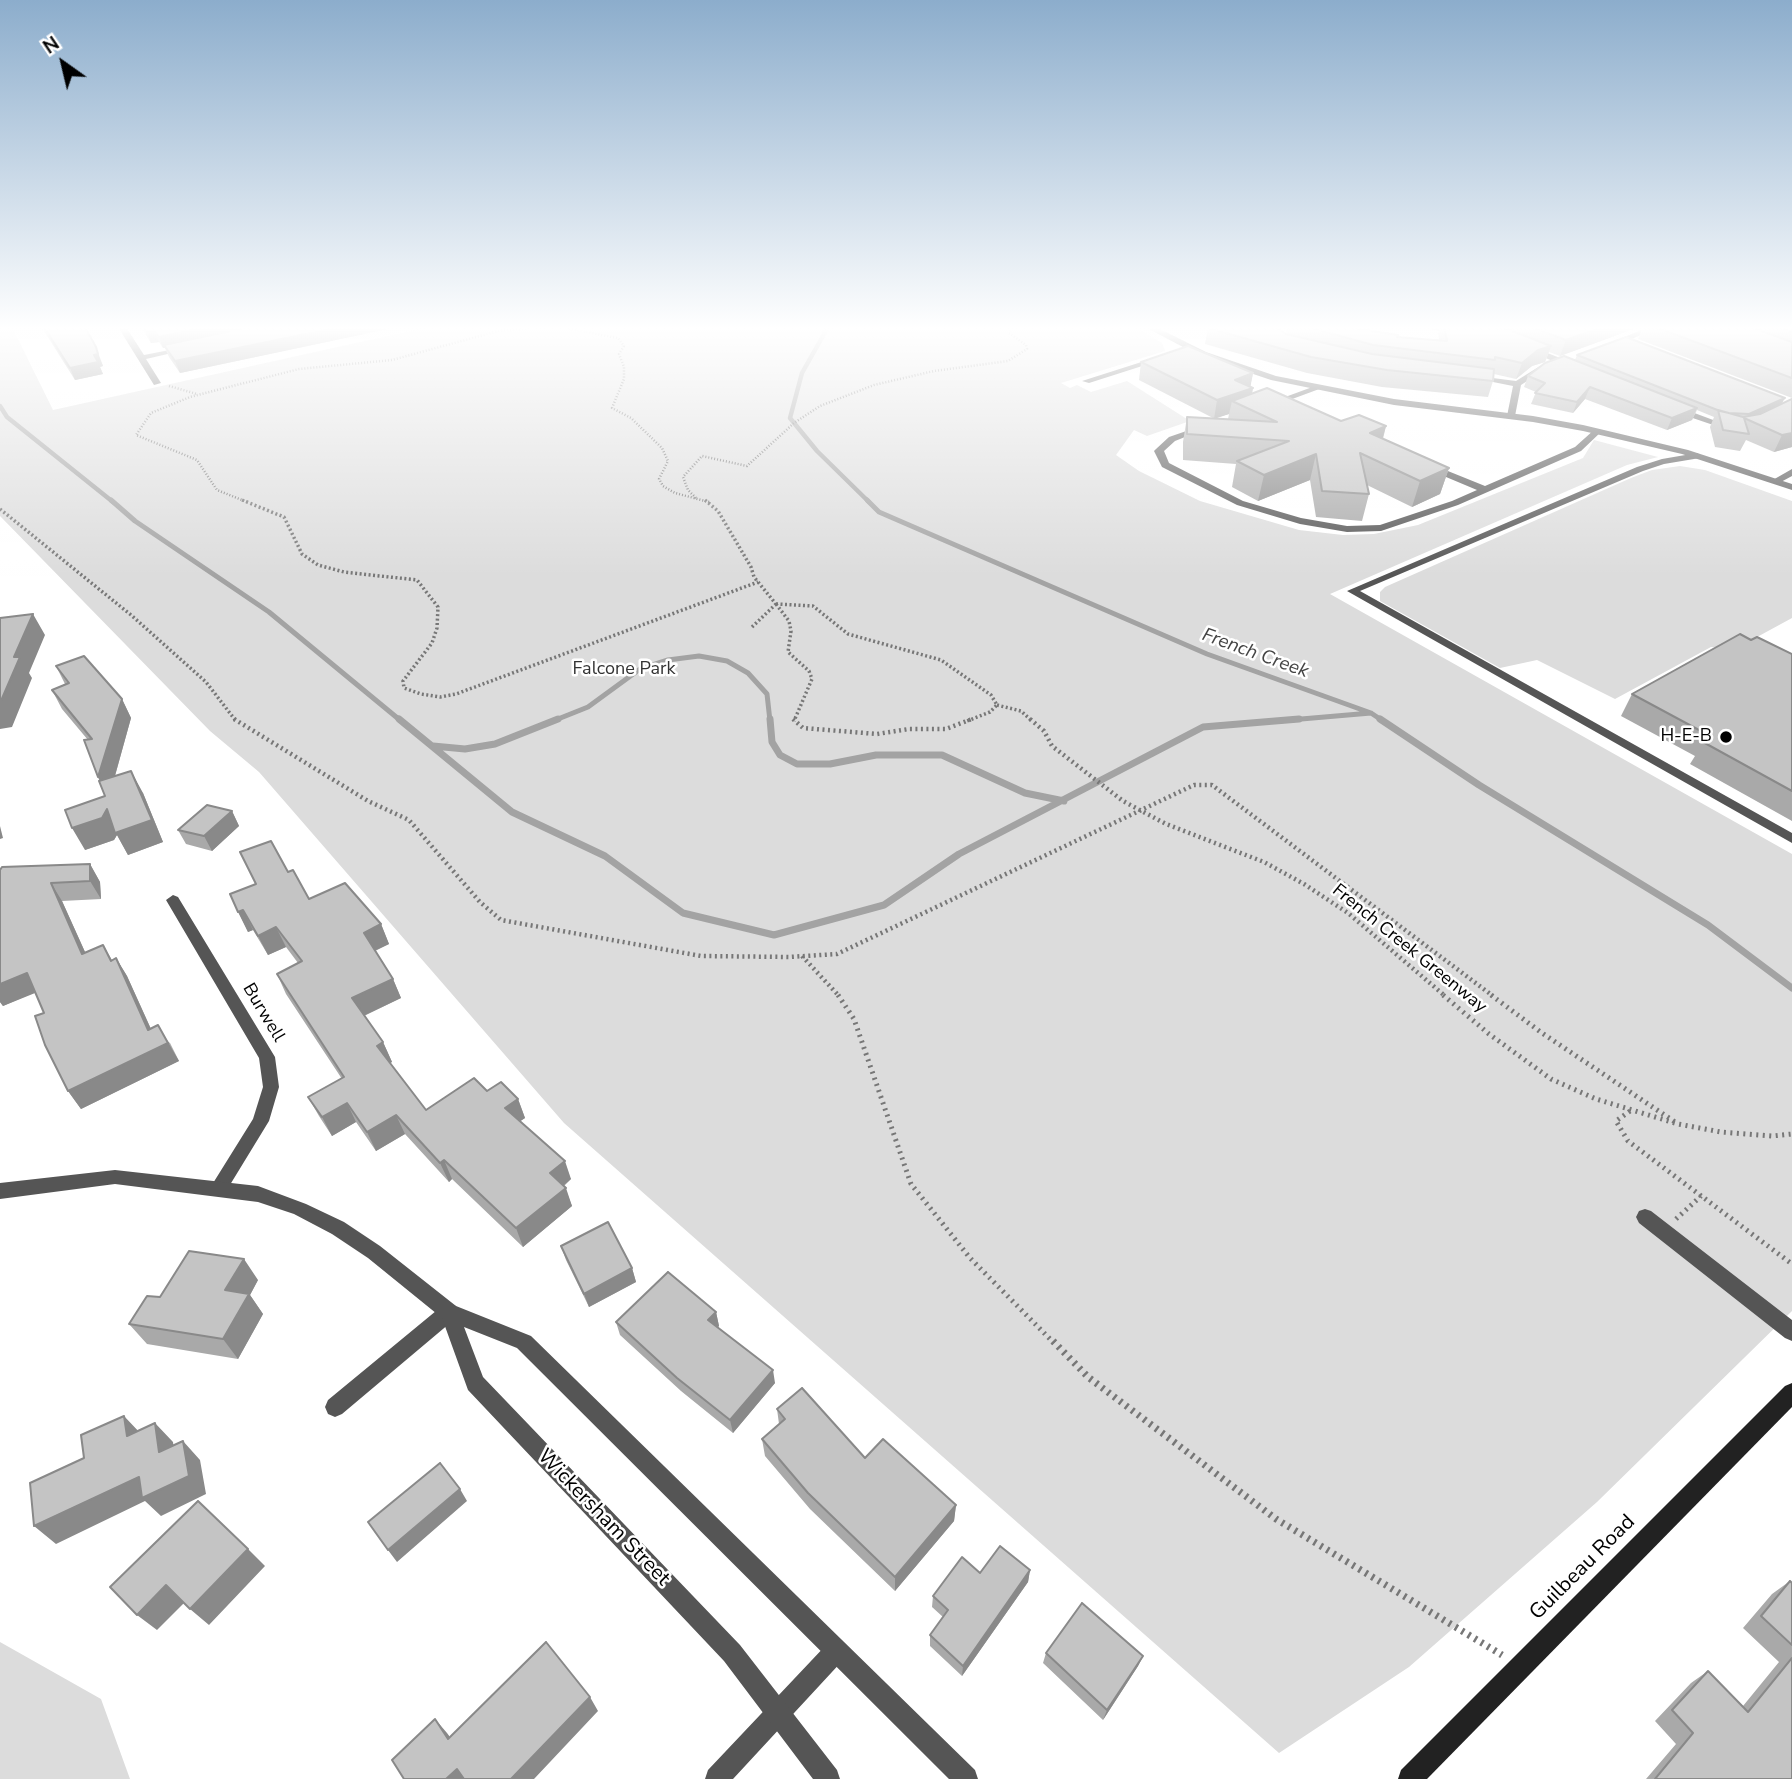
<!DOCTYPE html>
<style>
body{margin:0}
#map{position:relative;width:1792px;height:1779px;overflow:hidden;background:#fff;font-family:"Nunito Sans",sans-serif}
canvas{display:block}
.north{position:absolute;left:28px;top:28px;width:70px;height:70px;-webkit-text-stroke:5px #fff;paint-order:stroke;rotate:326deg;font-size:19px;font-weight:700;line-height:28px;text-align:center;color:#000}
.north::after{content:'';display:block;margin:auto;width:24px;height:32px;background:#000;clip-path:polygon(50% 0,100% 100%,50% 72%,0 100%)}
</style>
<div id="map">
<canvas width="1792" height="1779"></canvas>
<div class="north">N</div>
</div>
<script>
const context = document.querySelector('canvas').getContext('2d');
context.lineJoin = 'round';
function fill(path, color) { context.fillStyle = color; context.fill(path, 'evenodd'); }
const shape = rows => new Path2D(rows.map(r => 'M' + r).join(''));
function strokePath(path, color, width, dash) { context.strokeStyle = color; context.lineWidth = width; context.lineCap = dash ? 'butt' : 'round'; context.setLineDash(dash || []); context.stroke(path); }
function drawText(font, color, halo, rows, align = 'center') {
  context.font = font + ' "Nunito Sans",sans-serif'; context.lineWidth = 5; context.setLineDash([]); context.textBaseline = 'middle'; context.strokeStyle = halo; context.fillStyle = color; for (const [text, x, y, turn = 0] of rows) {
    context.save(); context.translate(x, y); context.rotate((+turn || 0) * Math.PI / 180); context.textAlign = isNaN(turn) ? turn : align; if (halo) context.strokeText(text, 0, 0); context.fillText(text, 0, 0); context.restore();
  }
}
const green = shape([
 [0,327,12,327,53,410,428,327,1136,327,1162,343,1165,351,1061,383,1070,388,1077,385,1091,392,1127,381,1190,421,1147,436,1134,430,1116,455,1139,471,1200,501,1299,530,1343,535,1374,534,1418,525,1583,458,1594,440,1658,457,1627,465,1330,594,1792,854,1792,1311,1597,1502,1409,1667,1279,1753,564,1123,259,772,210,731,0,516],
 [1680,466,1705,470,1792,501,1792,618,1735,649,1711,647,1615,699,1537,660,1500,668,1380,601,1380,592,1385,587,1631,478,1652,470],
 [0,1642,101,1699,130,1779,0,1779]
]);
const streamFar2 = shape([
 [828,327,802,373,790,418,817,451,869,502],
 [0,406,7,417,113,502]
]);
const streamFar1 = shape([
 [111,500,135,521,269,612,401,721],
 [867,500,879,512,1207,654,1371,713,1383,721],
 [553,721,588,707,640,669,668,660,699,656,727,661,748,673,767,694,770,721],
 [1278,721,1371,713]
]);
const stream = shape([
 [399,719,512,812,605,856,683,913,774,935,884,905,959,854,1203,727,1299,719],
 [770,719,772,742,780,755,797,764,830,764,876,755,942,755,1025,793,1064,801],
 [1380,719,1479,785,1708,925,1792,988],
 [433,746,465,749,495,744,558,719]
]);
const pathFar4 = shape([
 [560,327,618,338,624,346,619,354,624,367,624,379,612,408,631,418,662,448,668,461,659,479,663,486,675,493,709,502],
 [169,386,197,394],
 [696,498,688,490,683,477,702,456,747,466,794,423,820,406,874,385,934,371,1008,361,1027,349,1026,345,1009,333,1012,327],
 [247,502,217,490,197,460,136,435,151,413,190,397,299,369,392,360,498,331,545,327]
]);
const pathFar3 = shape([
 [242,500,284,517,302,554,318,565,344,572,417,580,438,607,437,628,432,643,403,681,404,688,421,694,440,697,456,694,758,582],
 [705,500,718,511,751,567,754,577,776,604],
 [0,509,131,615,206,682,236,721],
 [776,604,813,606,848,634,941,660,991,695,997,705,990,712,967,721],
 [776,604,789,621,791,631,788,652,809,671,812,679,794,721],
 [752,627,776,604],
 [997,705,1021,711,1032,721]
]);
const pathFar2 = shape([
 [234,719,368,801,409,820,480,902,501,920,701,956,789,957,837,954,1194,785,1212,785,1493,996],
 [793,719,803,728,877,734,909,729,946,729,972,719],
 [1030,719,1044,731,1052,746,1123,801,1166,824,1264,862,1304,884,1348,913,1445,996],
 [802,956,839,996]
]);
const pathFar1 = shape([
 [838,995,854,1019,911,1184,970,1258,1054,1343],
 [1443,995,1489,1034,1551,1079,1596,1099,1678,1124,1721,1132,1772,1136,1792,1134],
 [1491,995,1542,1033,1678,1124],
 [1630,1111,1616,1121,1628,1141,1792,1264],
 [1676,1219,1701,1196]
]);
const path = shape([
 [1053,1341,1088,1377,1276,1519,1502,1655]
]);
const service = shape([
 [1154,358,1161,360,1089,383,1082,381,1154,358],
 [1315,386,1322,388,1276,405,1269,403,1315,386],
 [1198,427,1205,429,1175,441,1164,451,1169,463,1243,501,1301,518,1347,526,1380,525,1452,501,1477,490,1427,469,1427,465,1433,465,1485,486,1575,447,1595,429,1602,431,1581,451,1458,505,1381,531,1347,532,1300,524,1237,505,1162,467,1154,451,1156,449,1169,437,1198,427],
 [1697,453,1702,456,1700,458,1664,464,1643,471,1360,591,1792,833,1792,843,1347,591,1637,467,1662,459,1697,453],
 [1792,469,1792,476,1779,483,1771,481,1792,469],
 [1645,1209,1651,1211,1792,1320,1792,1341,1785,1338,1639,1223,1636,1217,1639,1211,1645,1209]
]);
const minor = shape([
 [118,327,126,327,144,355,185,347,189,349,146,359,161,383,154,385,118,327],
 [1418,327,1439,327,1459,332,1455,334,1418,327],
 [1648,327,1660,327,1615,346,1608,344,1648,327],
 [1530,346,1575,364,1576,366,1569,368,1527,350,1527,346,1530,346],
 [1540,366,1547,368,1521,385,1515,416,1511,419,1507,416,1513,386,1473,378,1477,376,1516,381,1540,366],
 [1675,408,1681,408,1732,427,1725,429,1675,412,1675,408],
 [173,895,178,897,275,1057,279,1087,269,1121,225,1193,219,1196,213,1193,210,1188,253,1119,263,1087,259,1058,166,900,173,895],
 [449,1303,456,1306,458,1312,456,1318,342,1414,335,1417,328,1414,325,1407,328,1400,442,1306,449,1303],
 [836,1640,844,1643,847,1651,844,1659,733,1779,705,1779,708,1770,828,1643,836,1640]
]);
const tertiary = shape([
 [1145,327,1156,327,1206,352,1276,376,1394,399,1533,416,1583,425,1688,450,1792,484,1792,490,1682,454,1583,431,1533,422,1394,405,1271,380,1200,356,1145,327],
 [115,1170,258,1186,306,1204,344,1222,380,1246,456,1306,531,1336,975,1770,978,1779,949,1779,517,1348,464,1327,483,1377,740,1645,837,1770,840,1779,813,1779,724,1661,468,1390,442,1318,368,1258,332,1234,294,1214,258,1202,115,1184,0,1199,0,1183,115,1170]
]);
const secondary = shape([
 [1792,1383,1792,1407,1427,1779,1398,1779,1401,1770,1785,1386,1792,1383]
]);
const wall = shape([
 [39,327,85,327,103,366,100,367,103,374,75,380,44,331],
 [141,327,397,327,180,373,169,357,165,348,163,348,159,342,151,343],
 [1214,327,1286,327,1280,330,1286,334,1288,327,1376,327,1367,330,1397,337,1439,340,1438,333,1440,327,1639,327,1560,356,1549,352,1545,362,1532,366,1516,379,1494,374,1493,381,1488,397,1382,387,1307,373,1205,344,1208,328],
 [1643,327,1792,327,1792,398,1638,339],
 [1577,355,1782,404,1792,399,1792,447,1774,452,1746,440,1740,451,1715,447,1710,427,1714,417,1697,410,1692,420,1667,430,1585,399,1573,413,1531,404,1536,392,1524,387,1528,376,1575,360],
 [1141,362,1253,373,1250,387,1253,388,1252,394,1341,421,1386,426,1383,439,1449,468,1440,494,1412,507,1367,485,1369,494,1362,521,1316,517,1310,480,1258,501,1232,487,1236,464,1183,460,1183,442,1187,417,1213,418,1139,380],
 [1229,414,1228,419,1215,418],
 [1751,640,1792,654,1792,821,1690,764,1695,756,1621,716,1632,694],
 [56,666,122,699,131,718,115,776,143,793,163,842,128,855,117,835,114,840,85,850,105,796,98,777,88,740,62,709,52,690,65,684],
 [232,811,239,826,212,851,186,844,178,830],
 [90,864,100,882,101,899,62,901,85,952,103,945,112,960,116,958,127,976,151,1029,170,1043,179,1061,81,1109,68,1091,44,1013,35,992,3,1006,0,1002,0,870],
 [288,872,309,899,381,924,389,944,375,951,393,979,401,998,364,1016,383,1042,392,1062,390,1063,426,1110,487,1091,518,1099,525,1118,520,1121,571,1179,564,1186,572,1206,523,1247,452,1179,449,1182,405,1134,376,1151,356,1122,332,1136,319,1116,308,1097,342,1079,286,994,277,974,298,963,286,947,268,955,253,930,248,932,230,894],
 [561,1246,632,1268,636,1282,589,1307,566,1260],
 [258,1280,250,1295,263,1314,238,1359,147,1344,129,1324,160,1297],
 [716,1312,719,1326,718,1327,775,1383,733,1433,681,1391,620,1335,616,1322],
 [777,1409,865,1458,956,1505,954,1521,895,1591,810,1509,765,1456,762,1439,779,1424],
 [1030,1570,1028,1582,962,1676,930,1646,930,1635,943,1617,932,1607,933,1596,980,1573],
 [1790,1581,1792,1583,1792,1779,1646,1779,1676,1744,1655,1721,1691,1683,1708,1671,1743,1706,1779,1662,1743,1628,1772,1594],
 [1046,1653,1143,1656,1138,1666,1103,1720,1043,1663]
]);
const shadedWall = shape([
 [205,327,264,327,164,345,165,348,163,348,159,337],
 [340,327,397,327,180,373,175,361],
 [1337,327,1376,327,1346,337],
 [1602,327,1639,327,1560,356,1566,340],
 [154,330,159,342,151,343,147,332],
 [1551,346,1545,362,1532,366,1516,379,1522,363,1538,350],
 [96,347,103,366,100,367,103,374,75,380,70,368,94,355],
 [1253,373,1250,389,1253,388,1249,407,1232,401,1229,414,1214,419,1217,400,1235,380],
 [1590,387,1585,399,1573,413,1577,402],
 [1785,398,1781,405,1746,419,1749,414],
 [1697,408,1692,420,1667,430,1672,418],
 [1386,426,1379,451,1370,433],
 [1792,433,1792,447,1774,452,1782,435],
 [1316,454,1310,480,1258,501,1264,475],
 [1449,468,1440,494,1412,507,1420,481],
 [33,614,45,635,29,673,32,678,12,727,0,729,0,703,14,657],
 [122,699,131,718,109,797,98,777],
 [131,771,143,793,163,842,128,855,117,835,114,840,85,850,72,828,107,809],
 [232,811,239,826,212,851,204,836],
 [0,826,3,838,0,839],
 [90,864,100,882,101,899,90,881],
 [51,883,62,901,94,972,82,954],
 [243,910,253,930,248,932,238,912],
 [381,924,389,944,372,952,364,933],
 [276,927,286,947,268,955,258,936],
 [116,958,127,976,159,1047,158,1025,179,1061,81,1109,68,1091,148,1030],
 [27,973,40,991,3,1006,0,1002,0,984],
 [393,979,401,998,361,1017,352,998],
 [383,1042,392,1062,386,1065,377,1046],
 [518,1099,525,1118,512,1127,505,1108],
 [347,1103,356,1122,332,1136,322,1117],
 [396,1115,405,1134,376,1151,367,1132],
 [444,1160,452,1179,449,1182,440,1163],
 [565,1161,571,1179,556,1192,550,1173],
 [566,1188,572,1206,523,1247,516,1228],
 [244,1259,258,1280,250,1295,263,1314,238,1359,223,1339,225,1290],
 [632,1268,636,1282,589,1307,584,1294],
 [716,1312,719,1326,711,1334,708,1320],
 [773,1370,775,1383,733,1433,730,1420],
 [124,1416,142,1435,127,1436],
 [155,1423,173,1442,177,1471,159,1452],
 [183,1441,200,1460,206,1494,161,1516,145,1501,56,1544,34,1526,139,1477],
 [460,1489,467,1501,397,1562,388,1550],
 [956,1505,954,1521,895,1591,895,1577],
 [248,1549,265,1566,209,1625,190,1609],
 [1030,1570,1028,1582,962,1676,963,1666],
 [166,1585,185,1602,157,1630,137,1615],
 [1143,1656,1138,1666,1103,1720,1107,1710],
 [590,1697,598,1711,534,1779,511,1779],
 [435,1719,447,1733,461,1752,448,1739],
 [457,1769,467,1779,446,1779]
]);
const building = shape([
 [44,327,85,327,96,347,98,354,94,355,98,362,70,368,44,327],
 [144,327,205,327,159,337,154,330,147,332,144,327],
 [249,327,340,327,175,361,164,345,249,327],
 [1214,327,1276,327,1286,334,1372,354,1494,369,1493,381,1387,370,1311,357,1208,328,1214,327],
 [1307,327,1347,327,1398,335,1397,337,1447,341,1444,327,1496,327,1510,330,1551,346,1538,350,1522,363,1495,357,1495,360,1373,345,1307,327],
 [1531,327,1602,327,1566,340,1531,327],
 [1655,327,1751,327,1792,342,1792,378,1655,327],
 [1779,327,1792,327,1792,332,1779,327],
 [1626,337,1785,398,1749,414,1729,413,1720,411,1577,355,1626,337],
 [1188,346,1253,373,1235,380,1253,388,1217,400,1141,362,1188,346],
 [1564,356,1697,408,1672,418,1590,387,1577,402,1535,393,1545,383,1528,376,1545,363,1564,356],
 [1267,388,1341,421,1359,415,1386,426,1370,433,1449,468,1420,481,1360,453,1369,494,1322,491,1316,454,1264,475,1237,461,1289,441,1187,434,1187,417,1277,422,1232,401,1267,388],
 [1792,399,1792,433,1782,435,1744,418,1749,434,1723,430,1718,410,1743,417,1760,414,1792,399],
 [33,614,14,657,20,657,0,703,0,618,33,614],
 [1740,634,1751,640,1757,637,1792,654,1792,791,1703,742,1712,737,1632,694,1740,634],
 [84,656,122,699,98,777,84,740,92,739,52,690,69,683,56,666,84,656],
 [131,771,152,820,115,833,107,809,102,818,72,828,65,810,105,796,99,781,131,771],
 [207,805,232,811,204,836,178,830,207,805],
 [271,841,288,872,293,870,309,899,345,883,381,924,364,933,393,979,352,998,383,1042,377,1046,426,1110,474,1078,487,1091,501,1082,518,1099,505,1108,565,1161,550,1173,566,1188,516,1228,444,1160,440,1163,396,1115,367,1132,347,1103,322,1117,308,1097,344,1077,277,974,302,961,276,927,258,936,243,910,238,912,230,894,256,884,240,852,271,841],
 [90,864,90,881,51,883,82,954,103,945,111,961,116,958,148,1030,158,1025,168,1043,68,1091,45,1045,35,1016,44,1013,27,973,0,984,0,870,2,867,90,864],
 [608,1222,632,1268,584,1294,561,1246,608,1222],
 [189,1251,244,1259,225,1290,249,1294,223,1339,129,1324,147,1296,160,1297,189,1251],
 [668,1272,716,1312,708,1320,773,1370,730,1420,677,1378,616,1322,668,1272],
 [802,1388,865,1458,883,1439,956,1505,895,1577,808,1493,762,1439,785,1419,777,1409,802,1388],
 [124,1416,127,1436,155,1423,159,1452,183,1441,189,1476,142,1498,139,1477,34,1526,30,1483,84,1458,81,1435,124,1416],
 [440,1463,460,1489,388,1550,368,1522,440,1463],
 [198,1501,248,1549,190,1609,166,1585,137,1615,110,1587,198,1501],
 [1000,1546,1030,1570,963,1666,930,1635,948,1610,933,1596,962,1557,980,1573,1000,1546],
 [1790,1581,1792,1583,1792,1645,1761,1616,1790,1581],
 [1082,1603,1143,1656,1107,1710,1046,1653,1082,1603],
 [546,1642,590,1697,511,1779,464,1779,457,1769,446,1779,404,1779,392,1760,435,1719,448,1739,546,1642],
 [1792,1658,1792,1779,1655,1779,1693,1733,1672,1710,1708,1671,1748,1712,1792,1658]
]);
const markers = [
 [1726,737,7,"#000"]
];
const parkNames = [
 ["Falcone Park",624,670]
];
const poiNames = [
 ["H-E-B",1712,737]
];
const streetNames = [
 ["French Creek Greenway",1409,949,39],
 ["Burwell",263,1013,59]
];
const waterNames = [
 ["French Creek",1255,654,20]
];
const nearStreetnames = [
 ["Wickersham Street",603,1518,46],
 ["Guilbeau Road",1583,1568,-45]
];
fill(green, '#dcdcdc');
strokePath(streamFar2, '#a3a3a3', 4.5);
strokePath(streamFar1, '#a3a3a3', 5);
strokePath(stream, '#a3a3a3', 7);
strokePath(pathFar4, '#777', 2.5, [1, 2]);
strokePath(pathFar3, '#777', 3.5, [2, 2.5]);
strokePath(pathFar2, '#777', 4.5, [2, 3.5]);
strokePath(pathFar1, '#777', 5, [2, 4.5]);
strokePath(path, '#777', 7, [2.5, 5]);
fill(service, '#555');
fill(minor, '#555');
fill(tertiary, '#555');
fill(secondary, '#222');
fill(wall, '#a9a9a9');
fill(shadedWall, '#898989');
fill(building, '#c4c4c4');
strokePath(building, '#898989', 2);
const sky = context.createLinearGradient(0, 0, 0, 576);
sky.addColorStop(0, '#8cadcc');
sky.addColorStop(0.57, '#fff');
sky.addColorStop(1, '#ffffff00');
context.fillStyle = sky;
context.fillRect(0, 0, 1792, 576);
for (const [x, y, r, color] of markers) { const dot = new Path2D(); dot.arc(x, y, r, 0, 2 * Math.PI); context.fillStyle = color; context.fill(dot); strokePath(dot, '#fff', 2.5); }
drawText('18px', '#333', '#fff', parkNames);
drawText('18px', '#000', '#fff', poiNames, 'right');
drawText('18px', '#000', '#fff', streetNames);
drawText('italic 19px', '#444', '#fff', waterNames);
drawText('21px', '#000', '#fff', nearStreetnames);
</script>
